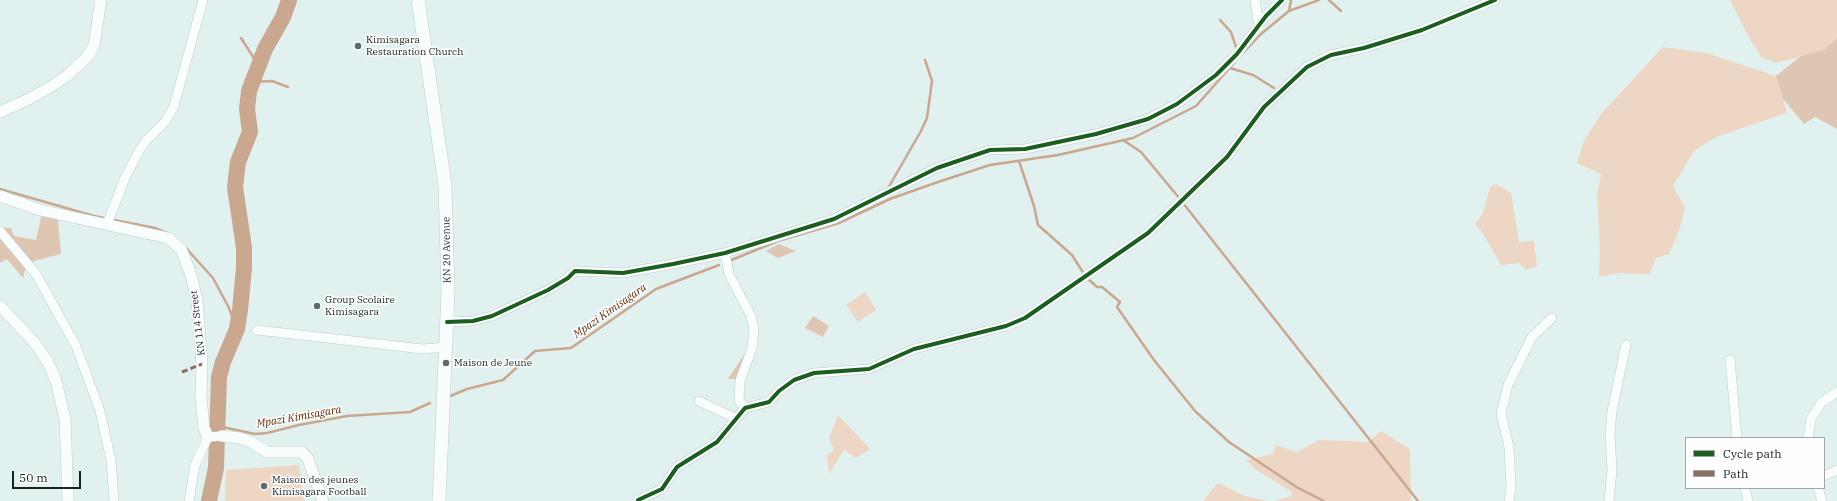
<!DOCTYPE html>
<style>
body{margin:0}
#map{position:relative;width:1837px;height:501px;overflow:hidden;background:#e0f1f0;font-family:"IBM Plex Serif",serif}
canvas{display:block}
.legend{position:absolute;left:1685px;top:437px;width:140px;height:52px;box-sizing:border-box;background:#fefefe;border:1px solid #a2a6a6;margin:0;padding:5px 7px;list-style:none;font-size:12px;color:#182322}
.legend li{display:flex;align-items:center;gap:8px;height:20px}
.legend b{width:20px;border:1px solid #a2a6a6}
.scale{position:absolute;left:12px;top:471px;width:69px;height:18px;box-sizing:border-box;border:2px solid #182322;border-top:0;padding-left:5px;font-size:12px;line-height:14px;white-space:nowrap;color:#182322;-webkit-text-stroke:3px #fefefe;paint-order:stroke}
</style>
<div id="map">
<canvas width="1837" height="501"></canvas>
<ul class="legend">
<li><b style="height:5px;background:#1b5e20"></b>Cycle path</li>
<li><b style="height:5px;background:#8d6e63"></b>Path</li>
</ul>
<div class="scale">50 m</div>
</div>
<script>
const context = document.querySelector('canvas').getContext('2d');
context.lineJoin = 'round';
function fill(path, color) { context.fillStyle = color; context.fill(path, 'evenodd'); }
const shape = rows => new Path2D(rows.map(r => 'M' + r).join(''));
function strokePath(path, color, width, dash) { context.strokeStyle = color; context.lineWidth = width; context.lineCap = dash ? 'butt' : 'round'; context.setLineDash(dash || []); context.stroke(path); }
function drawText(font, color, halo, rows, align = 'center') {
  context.font = font + ' "IBM Plex Serif",serif'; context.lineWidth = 3; context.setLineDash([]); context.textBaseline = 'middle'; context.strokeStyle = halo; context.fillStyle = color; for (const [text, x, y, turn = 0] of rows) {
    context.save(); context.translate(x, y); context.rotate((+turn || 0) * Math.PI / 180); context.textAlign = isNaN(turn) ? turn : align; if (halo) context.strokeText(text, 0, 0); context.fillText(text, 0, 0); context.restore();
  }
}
const green = shape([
 [1730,0,1837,0,1837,38,1824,50,1776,63,1761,57,1747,34],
 [1663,47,1706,53,1776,76,1787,113,1716,137,1694,151,1673,186,1685,208,1680,228,1669,254,1656,258,1650,274,1620,273,1599,277,1600,249,1597,194,1601,174,1577,163,1584,141,1601,114],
 [1496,184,1511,193,1519,242,1534,241,1537,266,1526,270,1519,263,1501,265,1482,232,1475,224,1483,213,1490,187],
 [865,292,876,310,858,322,846,305],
 [838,415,870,449,856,458,844,450,829,474,827,455,834,450,829,438],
 [1381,431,1410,449,1411,501,1274,501,1291,496,1292,492,1255,469,1246,460,1273,454,1276,445,1297,452,1319,440,1368,442],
 [299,465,304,501,225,501,226,470],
 [1218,483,1245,496,1267,501,1203,501]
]);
const forest = shape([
 [1837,38,1837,129,1815,117,1804,124,1783,99,1776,76,1801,56,1824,50],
 [42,213,58,219,61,254,34,261,26,266,23,278,7,259,0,263,0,227,11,228,14,236,36,240],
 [779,244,796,251,778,258,766,251],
 [813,316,829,326,823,337,805,328],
 [752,343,738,379,728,379]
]);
const stream = shape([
 [1329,0,1341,11],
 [1289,11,1291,0],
 [1220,20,1231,32,1237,50],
 [241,38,259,66],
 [1242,54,1261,34,1289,11,1319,0],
 [1230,68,1253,75,1274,88],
 [252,82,272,81,288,87],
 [1123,140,1141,152,1180,199],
 [1019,161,1034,206,1038,225,1072,255,1084,274],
 [0,189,94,216,155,228,169,234],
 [887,190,921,131,927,118,932,81,925,60],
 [1183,203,1418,501],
 [185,247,213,278,229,308,237,329],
 [729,261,778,241,839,223,890,199,935,183,990,165,1058,155,1133,138,1196,106,1235,62],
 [1087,278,1097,287,1102,287,1120,302,1117,307,1154,360,1195,411,1229,442,1298,488,1324,501],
 [448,397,467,389,503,380,535,351,571,348,656,289,719,265],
 [218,426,255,434,267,433,299,425,347,416,410,412,430,403]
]);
const river = shape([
 [209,501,216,468,219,377,223,362,237,329,240,310,244,268,244,248,235,187,238,162,250,132,247,109,249,91,265,49,283,17,289,0]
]);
const minor = shape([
 [1255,0,1259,26],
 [107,224,125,178,139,151,145,142,165,122,174,106,203,0],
 [0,231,36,274,76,346,100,411,111,460,114,501],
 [725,253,729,274,751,316,754,329,752,348,740,381,739,400,745,408],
 [447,322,473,321,492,316,548,290,568,278,575,271,623,273,673,264,725,253,834,219,937,168,990,150,1025,149,1096,134,1148,119,1177,104,1216,75,1237,54,1266,16,1282,0],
 [257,330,423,349,446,347],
 [1730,360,1737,438],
 [699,401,735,418],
 [1808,438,1811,419,1821,403,1837,392],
 [1824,476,1837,470],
 [1745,488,1748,501],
 [1818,488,1822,501],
 [638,500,662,489,677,467,717,442,745,408,769,402,779,391,794,380,814,373,869,369,914,349,1006,326,1025,318,1148,233,1227,157,1264,107,1307,67,1331,55,1364,48,1422,30,1495,0],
 [189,501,195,465,208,437,222,436],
 [1509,501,1511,488,1509,447,1501,414,1508,385,1532,337,1552,318],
 [1609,501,1612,470,1610,434,1612,411,1626,345]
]);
const tertiary = shape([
 [0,112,29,99,52,86,68,75,88,56,94,45,101,0],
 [0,196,40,210,168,238,181,249,191,275,197,300,202,364,201,397,204,428,208,437],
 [0,306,34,342,48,362,56,381,65,419,68,501],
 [222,436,240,438,251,442,267,452,302,452,308,459,323,501]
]);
const secondary = shape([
 [418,0,445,185,448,292,439,501]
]);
const quiet = shape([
 [182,372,202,364]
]);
const cycleway = shape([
 [447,322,473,321,492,316,548,290,568,278,575,271,623,273,673,264,725,253,834,219,937,168,990,150,1025,149,1096,134,1148,119,1177,104,1216,75,1237,54,1266,16,1282,0],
 [638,500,662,489,677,467,717,442,745,408,769,402,779,391,794,380,814,373,869,369,914,349,1006,326,1025,318,1148,233,1227,157,1264,107,1307,67,1331,55,1364,48,1422,30,1495,0]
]);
const markers = [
 [358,46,4,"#5e6b6a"],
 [317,306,4,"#5e6b6a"],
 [446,363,4,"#5e6b6a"],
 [264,486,4,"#5e6b6a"]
];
const poiNames = [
 ["Kimisagara",366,40],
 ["Restauration Church",366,52],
 ["Group Scolaire",325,300],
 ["Kimisagara",325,312],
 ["Maison de Jeune",454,363],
 ["Maison des jeunes",272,480],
 ["Kimisagara Football",272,492]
];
const streetNames = [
 ["KN 20 Avenue",447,250,-91],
 ["KN 114 Street",198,323,-97]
];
const waterNames = [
 ["Mpazi Kimisagara",610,311,-35],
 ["Mpazi Kimisagara",299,417,-10]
];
fill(green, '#eed6c4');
fill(forest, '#dec6b2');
strokePath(stream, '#caa78f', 2.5);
strokePath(river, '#caa78f', 16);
strokePath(minor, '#bfcccb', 10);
strokePath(tertiary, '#bfcccb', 12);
strokePath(secondary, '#bfcccb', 14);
strokePath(minor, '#fafdfd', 9);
strokePath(tertiary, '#fafdfd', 11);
strokePath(secondary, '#fafdfd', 13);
strokePath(quiet, '#8d6e63', 3, [6, 3]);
strokePath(cycleway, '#1b5e20', 4);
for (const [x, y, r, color] of markers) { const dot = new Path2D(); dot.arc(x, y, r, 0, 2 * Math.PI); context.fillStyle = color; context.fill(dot); strokePath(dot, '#fefefe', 1.5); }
drawText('10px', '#182322', '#fefefe', poiNames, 'left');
drawText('10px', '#182322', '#fefefe', streetNames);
drawText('italic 11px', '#632d04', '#fefefe', waterNames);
</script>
